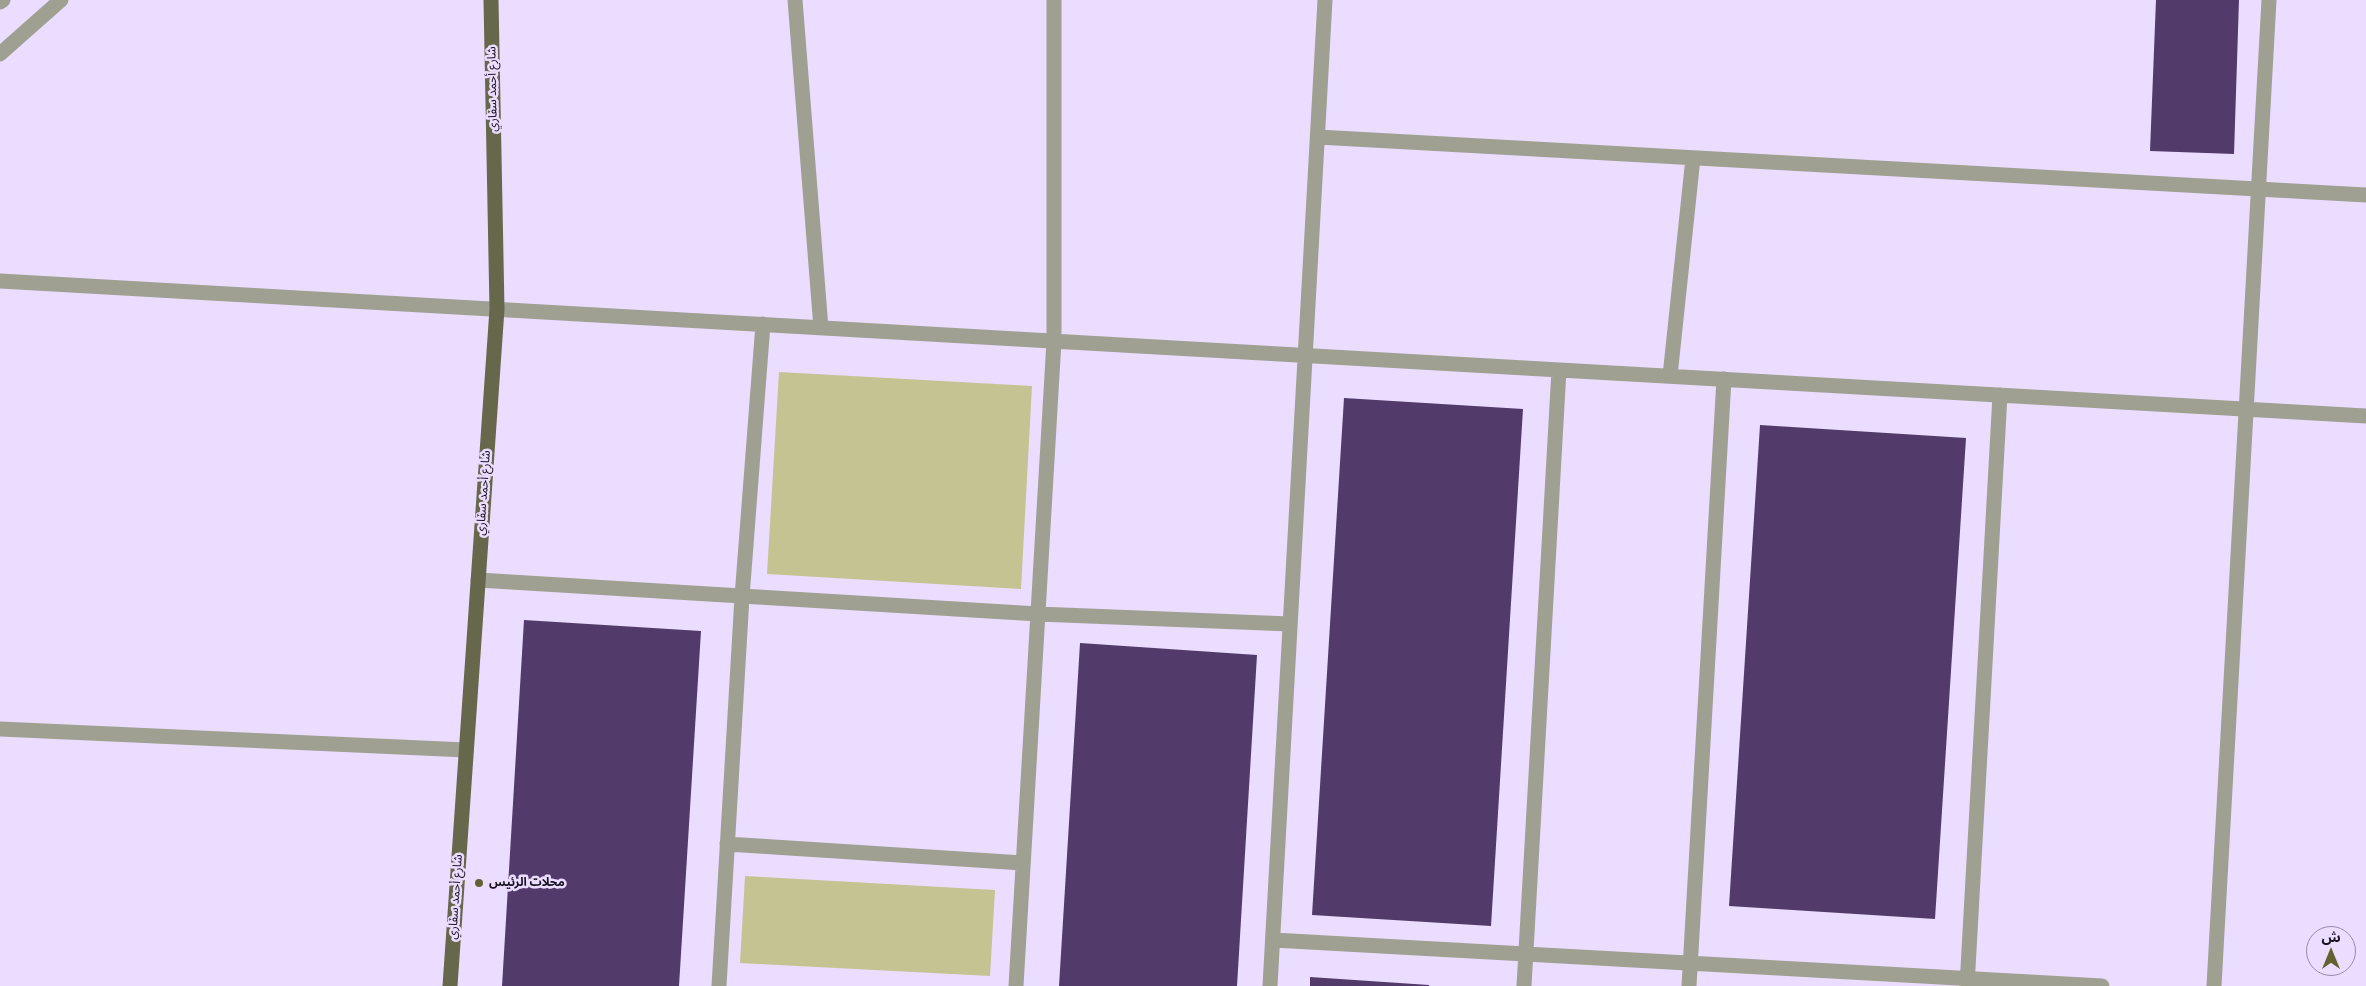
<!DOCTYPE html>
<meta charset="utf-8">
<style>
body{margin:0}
#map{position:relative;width:2366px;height:986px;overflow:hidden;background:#ebddff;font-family:Poppins,"Noto Sans Arabic",sans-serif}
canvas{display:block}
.north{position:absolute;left:2306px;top:926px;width:50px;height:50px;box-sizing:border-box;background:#ebddff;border:1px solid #978ca5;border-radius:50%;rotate:0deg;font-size:14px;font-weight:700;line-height:20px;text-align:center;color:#18131f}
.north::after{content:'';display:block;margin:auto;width:18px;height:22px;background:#61622f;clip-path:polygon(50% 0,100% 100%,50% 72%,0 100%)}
</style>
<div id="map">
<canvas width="2366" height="986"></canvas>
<div class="north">ش</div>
</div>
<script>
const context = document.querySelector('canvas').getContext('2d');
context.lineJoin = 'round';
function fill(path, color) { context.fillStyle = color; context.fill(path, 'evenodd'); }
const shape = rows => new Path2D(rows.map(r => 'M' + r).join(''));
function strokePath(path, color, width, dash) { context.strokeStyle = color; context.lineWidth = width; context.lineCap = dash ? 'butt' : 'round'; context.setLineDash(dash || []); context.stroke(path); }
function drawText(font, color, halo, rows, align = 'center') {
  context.font = font + ' Poppins,"Noto Sans Arabic",sans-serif'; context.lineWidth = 5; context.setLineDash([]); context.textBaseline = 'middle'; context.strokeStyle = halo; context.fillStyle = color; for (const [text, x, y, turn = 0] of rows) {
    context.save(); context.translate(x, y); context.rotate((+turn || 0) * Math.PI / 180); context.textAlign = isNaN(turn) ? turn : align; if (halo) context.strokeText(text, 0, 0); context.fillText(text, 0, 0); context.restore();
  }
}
const green = shape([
 [779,372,1032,386,1021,589,767,574],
 [745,876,995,890,990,976,740,963]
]);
const building = shape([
 [2156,0,2239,0,2234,154,2150,151],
 [1344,398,1523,409,1491,926,1312,915],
 [1760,425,1966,438,1935,919,1729,906],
 [524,620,701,631,679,986,502,986],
 [1080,643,1257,655,1237,986,1059,986],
 [1310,977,1429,985,1429,986,1310,986]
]);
const minor = shape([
 [795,0,821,328],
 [0,2,3,0],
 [0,54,61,0],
 [1318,137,2366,195],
 [0,281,2366,416],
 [1670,376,1693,158],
 [478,580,1038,614,1290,624],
 [0,729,466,750],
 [727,844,1023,863],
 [1273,940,2102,986],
 [719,986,742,597,763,324],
 [1016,986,1054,341,1054,0],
 [1270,986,1325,0],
 [1524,986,1559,370],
 [1689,986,1724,379],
 [1967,986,2000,395],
 [2214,986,2269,0]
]);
const major = shape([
 [450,986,497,309,491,0]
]);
const markers = [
 [479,883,5,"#61622f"]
];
const streetNames = [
 ["شارع أحمد سفاري",493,89,-91],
 ["شارع أحمد سفاري",484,493,-86],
 ["شارع أحمد سفاري",456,897,-86]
];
const poiNames = [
 ["محلات الرئيس",489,883]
];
fill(green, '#c3c492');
fill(building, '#523b6b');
strokePath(minor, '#9fa091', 15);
strokePath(major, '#67674c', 15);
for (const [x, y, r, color] of markers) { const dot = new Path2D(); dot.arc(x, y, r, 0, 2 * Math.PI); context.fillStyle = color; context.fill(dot); strokePath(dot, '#ebddff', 2); }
drawText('12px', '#18131f', '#ebddff', streetNames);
drawText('bold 12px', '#18131f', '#ebddff', poiNames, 'left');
</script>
